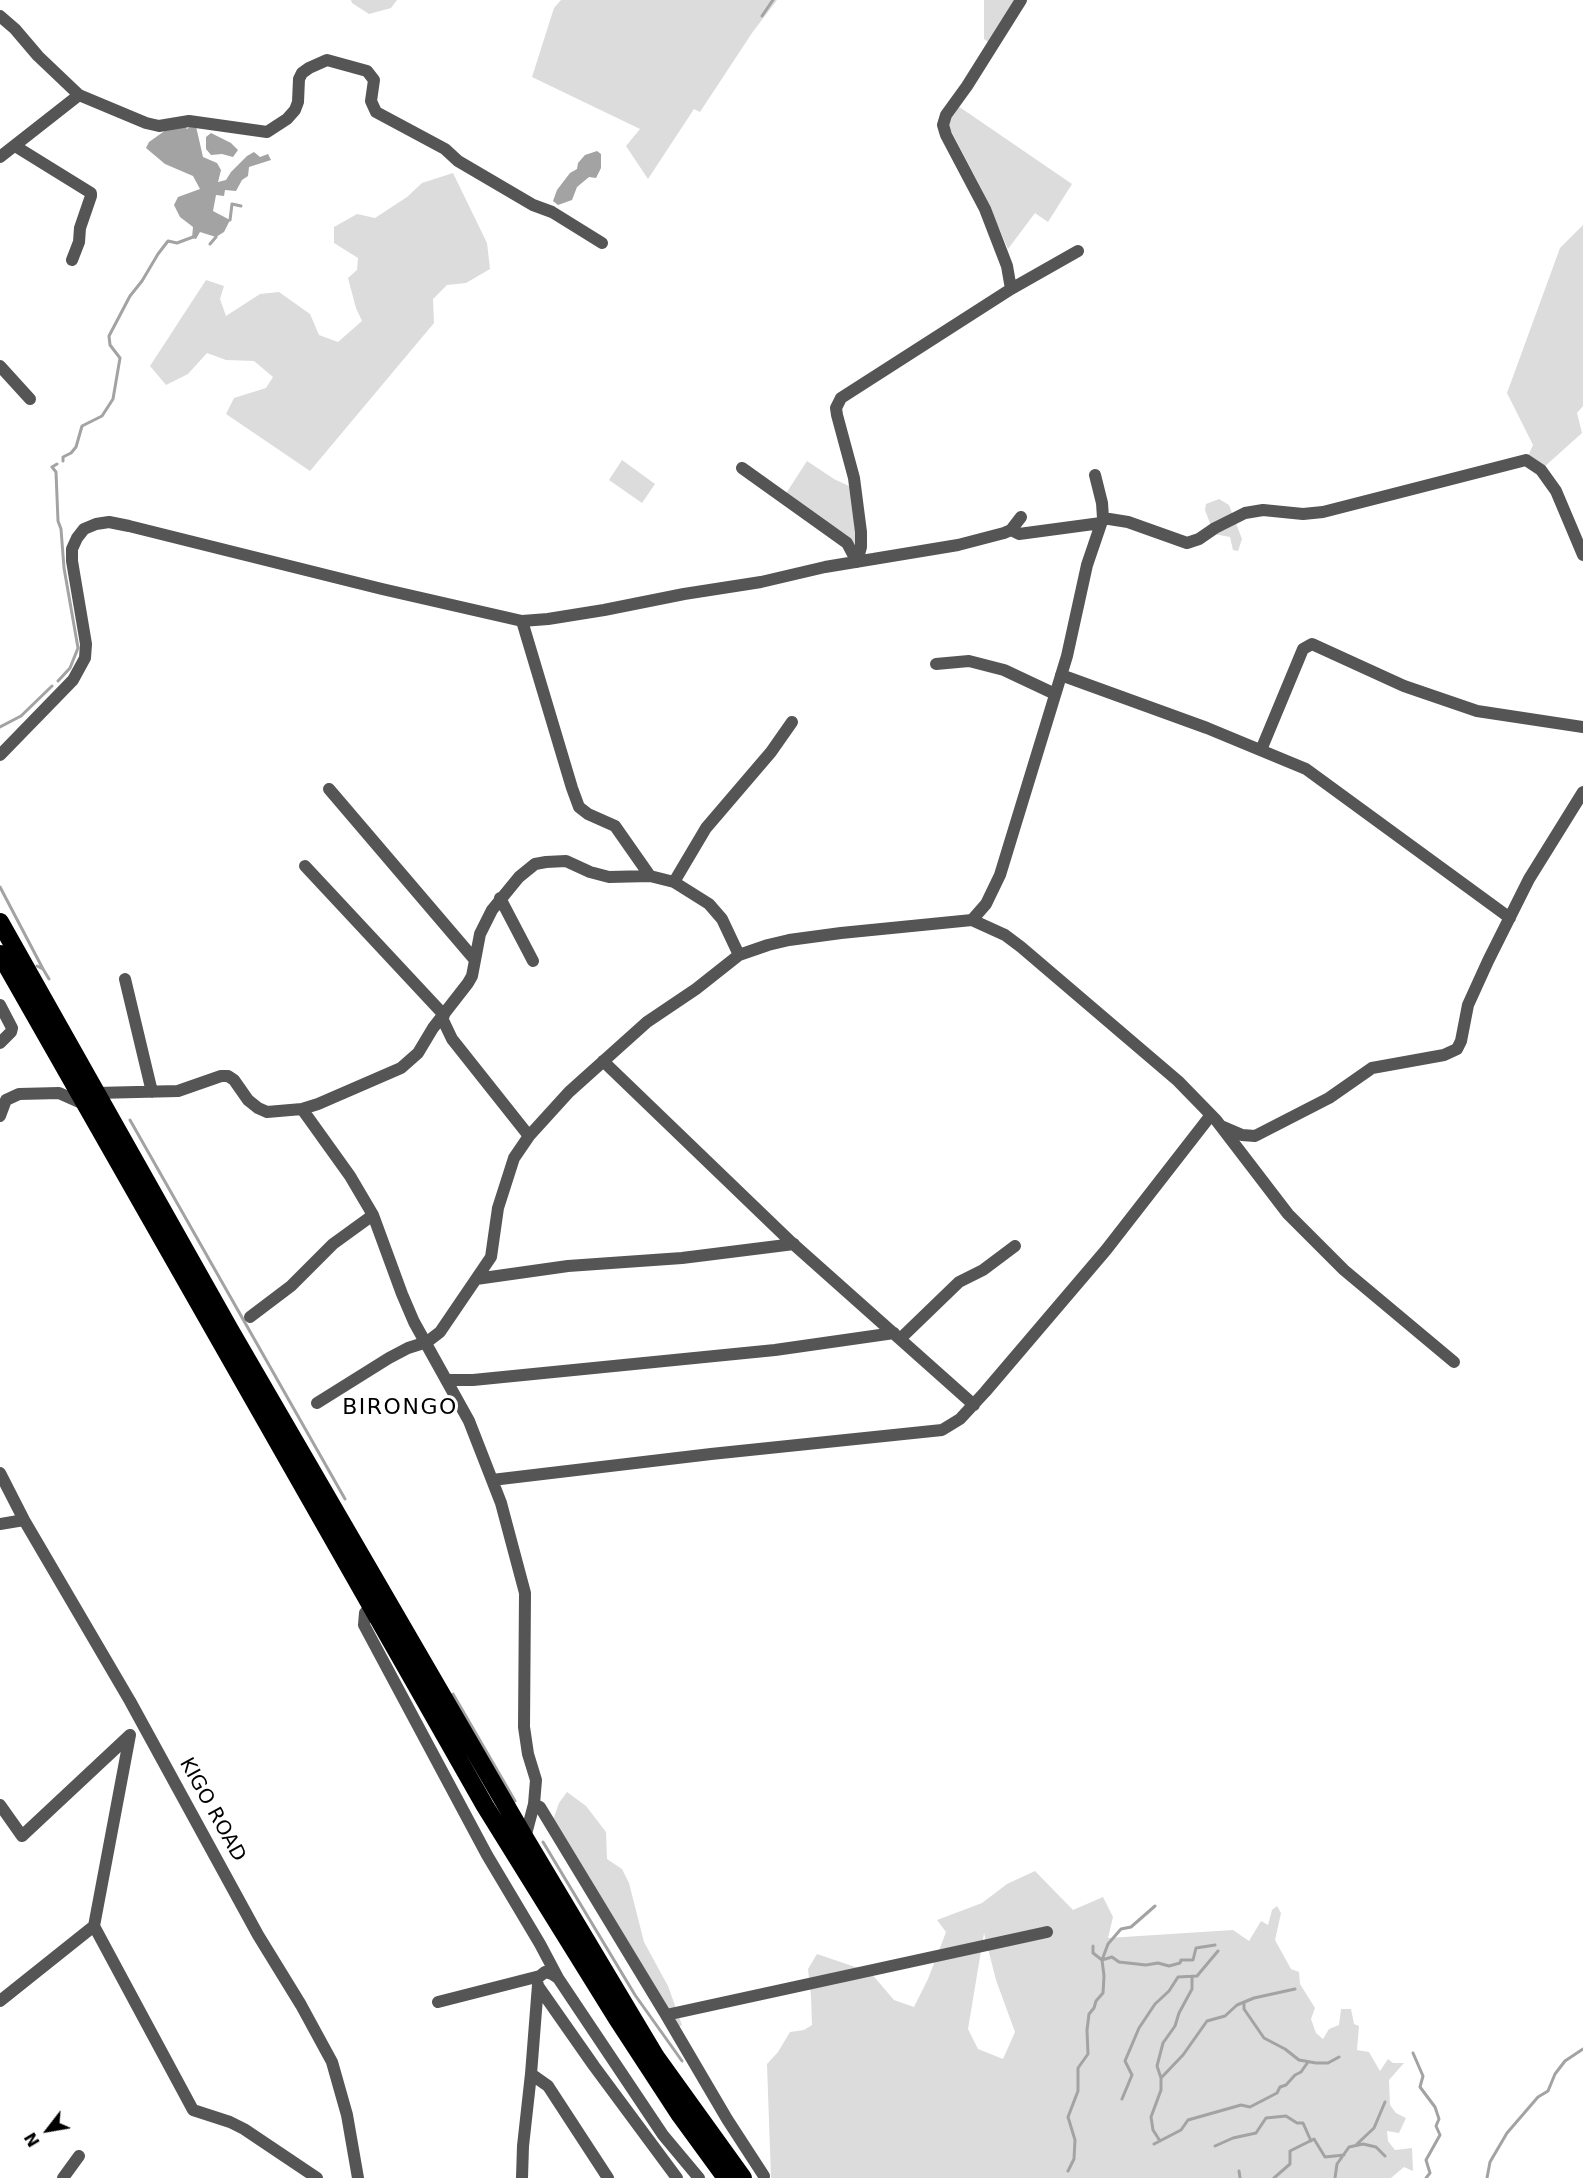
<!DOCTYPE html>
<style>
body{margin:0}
#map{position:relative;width:1583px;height:2178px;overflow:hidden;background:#fff;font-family:"DejaVu Sans",sans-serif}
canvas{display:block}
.north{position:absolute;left:18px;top:2100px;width:60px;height:60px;-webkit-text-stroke:4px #fff;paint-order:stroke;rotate:239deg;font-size:16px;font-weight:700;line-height:24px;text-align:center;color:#000}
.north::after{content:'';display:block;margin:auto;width:21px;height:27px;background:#000;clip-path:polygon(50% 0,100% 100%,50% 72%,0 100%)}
</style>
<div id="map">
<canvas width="1583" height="2178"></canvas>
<div class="north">N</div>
</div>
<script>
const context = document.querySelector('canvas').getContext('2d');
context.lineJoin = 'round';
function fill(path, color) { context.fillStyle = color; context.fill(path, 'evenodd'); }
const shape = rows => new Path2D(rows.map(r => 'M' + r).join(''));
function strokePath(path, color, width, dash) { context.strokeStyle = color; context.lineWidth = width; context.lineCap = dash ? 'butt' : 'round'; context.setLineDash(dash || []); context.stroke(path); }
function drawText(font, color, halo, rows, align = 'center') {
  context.font = font + ' "DejaVu Sans",sans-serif'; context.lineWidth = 6; context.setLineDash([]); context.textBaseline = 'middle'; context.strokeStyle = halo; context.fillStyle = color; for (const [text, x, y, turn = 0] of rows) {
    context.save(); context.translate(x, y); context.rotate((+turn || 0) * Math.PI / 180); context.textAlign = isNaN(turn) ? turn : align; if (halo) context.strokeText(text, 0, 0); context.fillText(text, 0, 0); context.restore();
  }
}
const green = shape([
 [351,0,397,0,391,8,369,14,352,3],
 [561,0,777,0,752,33,700,112,694,109,648,179,626,146,640,129,532,77,554,8],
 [984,0,1017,0,991,44,984,39],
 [958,106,1072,184,1048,222,1035,213,1008,249,983,192,947,123],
 [453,173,487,243,490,269,466,283,447,285,433,299,434,323,310,471,226,414,234,398,266,388,273,377,254,361,226,360,207,353,188,374,166,385,150,366,206,280,224,286,220,299,226,316,260,294,279,292,310,314,319,335,338,342,362,321,356,308,348,278,357,270,358,258,334,243,334,227,357,214,375,218,407,197,422,183],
 [1583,225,1583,406,1577,413,1582,433,1543,468,1528,456,1533,445,1507,393,1560,248],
 [622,460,655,484,642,503,609,480],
 [807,461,834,479,853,488,856,551,785,495],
 [1219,499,1229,505,1242,539,1238,551,1233,550,1230,537,1214,534,1205,510,1206,504],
 [567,1792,586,1806,606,1832,607,1859,622,1869,629,1883,644,1942,668,1986,682,2025,675,2029,552,1823,559,1803],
 [1035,1871,1073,1910,1103,1897,1113,1917,1108,1938,1233,1930,1249,1941,1261,1921,1268,1925,1272,1910,1277,1906,1281,1913,1275,1940,1291,1969,1299,1972,1300,1984,1315,2008,1311,2019,1316,2033,1323,2039,1329,2029,1339,2025,1341,2009,1351,2009,1354,2024,1359,2026,1357,2050,1369,2052,1380,2071,1388,2059,1393,2063,1404,2063,1389,2080,1390,2105,1396,2113,1406,2118,1399,2133,1387,2131,1388,2141,1395,2150,1412,2148,1413,2171,1404,2167,1391,2178,771,2178,767,2064,778,2052,790,2032,804,2030,812,2025,811,1996,808,1969,817,1954,870,1972,894,2000,914,2007,928,1979,946,1932,937,1920,982,1903,1007,1884],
 [984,1933,996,1980,1015,2032,1003,2059,978,2049,968,2029]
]);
const water = shape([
 [180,120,187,129,195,122,203,157,217,163,221,170,218,182,226,180,231,172,247,156,254,152,260,157,268,154,271,160,249,167,248,176,242,180,236,191,225,190,224,196,216,195,213,211,230,220,224,232,216,237,200,232,196,239,192,238,193,227,180,217,174,205,178,197,200,189,193,176,165,164,146,148,149,142],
 [211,133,231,143,238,150,233,157,222,154,211,155,206,149,206,137],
 [597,151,601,154,601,168,596,178,589,177,577,187,572,200,558,205,553,201,557,190,570,173,577,169,578,163,585,155]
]);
const stream = shape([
 [762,16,773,0],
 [230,220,232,204,241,206],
 [210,244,216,237],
 [63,461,63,457,71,453,76,447,82,426,102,416,113,399,120,358,110,345,109,336,130,296,142,281,158,254,168,241,177,243,193,237],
 [57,464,52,467,56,472,58,521,61,529,64,568,78,648,70,668,58,681],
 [0,727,21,716,52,686],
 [0,887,43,969],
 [37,966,43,969,49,979],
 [130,1120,345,1499],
 [453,1694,515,1801],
 [543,1842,635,1995,682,2061],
 [1093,1946,1093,1953,1102,1960,1112,1957,1119,1962,1146,1965,1158,1963,1169,1966,1180,1963,1181,1960,1193,1960,1196,1948,1215,1945],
 [1244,2003,1244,2009,1264,2038,1285,2049,1299,2060,1316,2063,1328,2063,1339,2057],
 [1413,2053,1423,2076,1420,2087,1435,2107,1439,2119,1436,2126,1440,2135,1426,2160,1430,2173,1426,2178],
 [1161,2078,1157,2066,1163,2043,1175,2026,1179,2013,1192,1989,1192,1976],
 [1122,2099,1132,2075,1125,2061,1139,2028,1155,2004,1169,1991,1178,1977,1197,1976,1218,1951],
 [1160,2141,1153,2130,1151,2117,1161,2090,1161,2078,1183,2055,1207,2021,1225,2016,1237,2005,1254,1998,1295,1989],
 [1154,2144,1181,2130,1188,2120,1241,2105,1250,2107,1277,2093,1280,2087,1286,2085,1295,2075,1301,2072,1308,2062],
 [1357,2144,1374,2128,1385,2102],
 [1215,2146,1233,2138,1256,2133,1266,2118,1286,2116,1297,2123,1303,2123,1311,2141],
 [1068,2171,1074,2159,1075,2140,1068,2117,1078,2091,1078,2068,1088,2054,1087,2030,1089,2014,1094,2008,1096,2001,1103,1993,1104,1976,1102,1960,1108,1944,1121,1929,1131,1927,1155,1906],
 [1239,2171,1240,2178],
 [1274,2178,1290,2164,1290,2151,1314,2139,1325,2157,1344,2155],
 [1335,2178,1337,2164,1349,2147,1363,2144,1376,2147,1385,2156],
 [1487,2178,1490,2162,1507,2133,1538,2097,1548,2091,1555,2074,1565,2061,1583,2049]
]);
const minor = shape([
 [0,16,15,29,38,56,79,95,146,123,159,126,189,121,267,132,287,119,295,110,298,102,299,79,302,73,309,68,327,60,367,71,374,80,371,101,376,112,445,149,458,161,533,205,552,212,602,243],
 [15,146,91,193,91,196,80,228,79,242,72,260],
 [0,157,79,95],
 [1011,289,1007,266,985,209,946,135,943,125,946,115,967,86,1021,0],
 [0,366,30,399],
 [742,468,847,543,857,562],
 [1103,518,1128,522,1187,543,1199,539,1215,528,1245,513,1263,510,1303,514,1323,512,1526,460,1541,470,1556,491,1583,555],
 [1011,530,1019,534,1101,523],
 [857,562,861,547,861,532,854,478,837,415,836,408,841,398,1011,289,1078,251],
 [522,621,572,788,579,807,588,814,615,826,650,876],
 [936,664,969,661,1004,670,1055,694],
 [1061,675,1207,728,1306,769,1510,918],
 [1261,750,1303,649,1312,644,1404,686,1477,711,1583,727],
 [0,755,73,680,85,658,86,644,72,561,72,549,77,538,84,529,96,524,109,522,129,526,382,589,522,621,548,619,604,610,684,594,761,582,825,567,958,545,1004,533,1011,530,1021,517],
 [329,789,475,960],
 [305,866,444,1015],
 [674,882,706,828,771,752,792,722],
 [500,898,533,961],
 [972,920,986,904,1000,875,1067,656,1087,565,1103,518,1102,503,1095,475],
 [125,979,152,1092],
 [0,1005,12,1028,11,1032,0,1043],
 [442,1018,452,1039,529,1136],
 [603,1061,791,1242,974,1405],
 [96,1093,178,1091,221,1076,228,1076,234,1080,248,1100,258,1108,267,1112,302,1109,318,1104,401,1068,418,1053,433,1028,468,983,472,976,480,934,492,910,519,877,535,864,546,862,566,861,590,872,609,877,650,876,674,882,709,904,722,919,739,955],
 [302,1109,350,1176,373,1215,402,1294,414,1322,469,1421,501,1503,525,1593,524,1727,528,1754,536,1780,534,1804,525,1838],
 [0,1116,6,1100,19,1094,59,1093,86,1105],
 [1221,1126,1242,1135,1255,1136,1329,1098,1372,1068,1444,1055,1457,1049,1461,1041,1468,1005,1488,961,1529,879,1583,792],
 [476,1279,568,1266,682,1258,794,1244],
 [250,1317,291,1286,333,1244,373,1215],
 [900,1339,959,1282,983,1270,1015,1246],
 [447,1380,473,1380,775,1350,894,1333],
 [317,1403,389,1358,408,1348,427,1342,440,1332,491,1257,498,1208,514,1158,529,1136,569,1092,647,1022,696,989,739,955,768,945,789,940,841,933,972,920,1005,935,1021,947,1178,1081,1216,1120,1288,1214,1344,1270,1454,1362],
 [0,1473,24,1520,130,1701,258,1935,301,2005,332,2062,347,2115,358,2178],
 [492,1480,711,1454,942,1430,960,1419,985,1392,1106,1250,1211,1115],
 [0,1524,24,1520],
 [371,1606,365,1613,364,1625,487,1855,540,1944,558,1978],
 [534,1804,540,1807,666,2015],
 [0,1805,22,1836,130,1735],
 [94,1926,193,2110,230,2122,244,2129,317,2178],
 [538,1986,594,2066,677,2178],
 [0,2001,94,1926,130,1735],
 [438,2002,540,1976,545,1972,552,1974,558,1978,663,2135,699,2178],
 [531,2074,548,2086,608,2178],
 [764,2176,727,2119,666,2015,1047,1932],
 [63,2178,79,2156],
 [522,2178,523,2146,531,2074,538,1985]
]);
const highway = shape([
 [0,922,230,1330,525,1838,656,2057,743,2178],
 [0,954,485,1806,616,2017,680,2115,726,2178]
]);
const streetNames = [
 ["KIGO ROAD",212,1810,61]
];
const quarterNames = [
 ["BIRONGO",400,1408]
];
fill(green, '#dcdcdc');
fill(water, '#a3a3a3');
strokePath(stream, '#a3a3a3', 3);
strokePath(minor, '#555', 12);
strokePath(highway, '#000', 18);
drawText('20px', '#000', '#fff', streetNames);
context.letterSpacing = '1.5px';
drawText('22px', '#000', '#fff', quarterNames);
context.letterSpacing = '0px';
</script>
